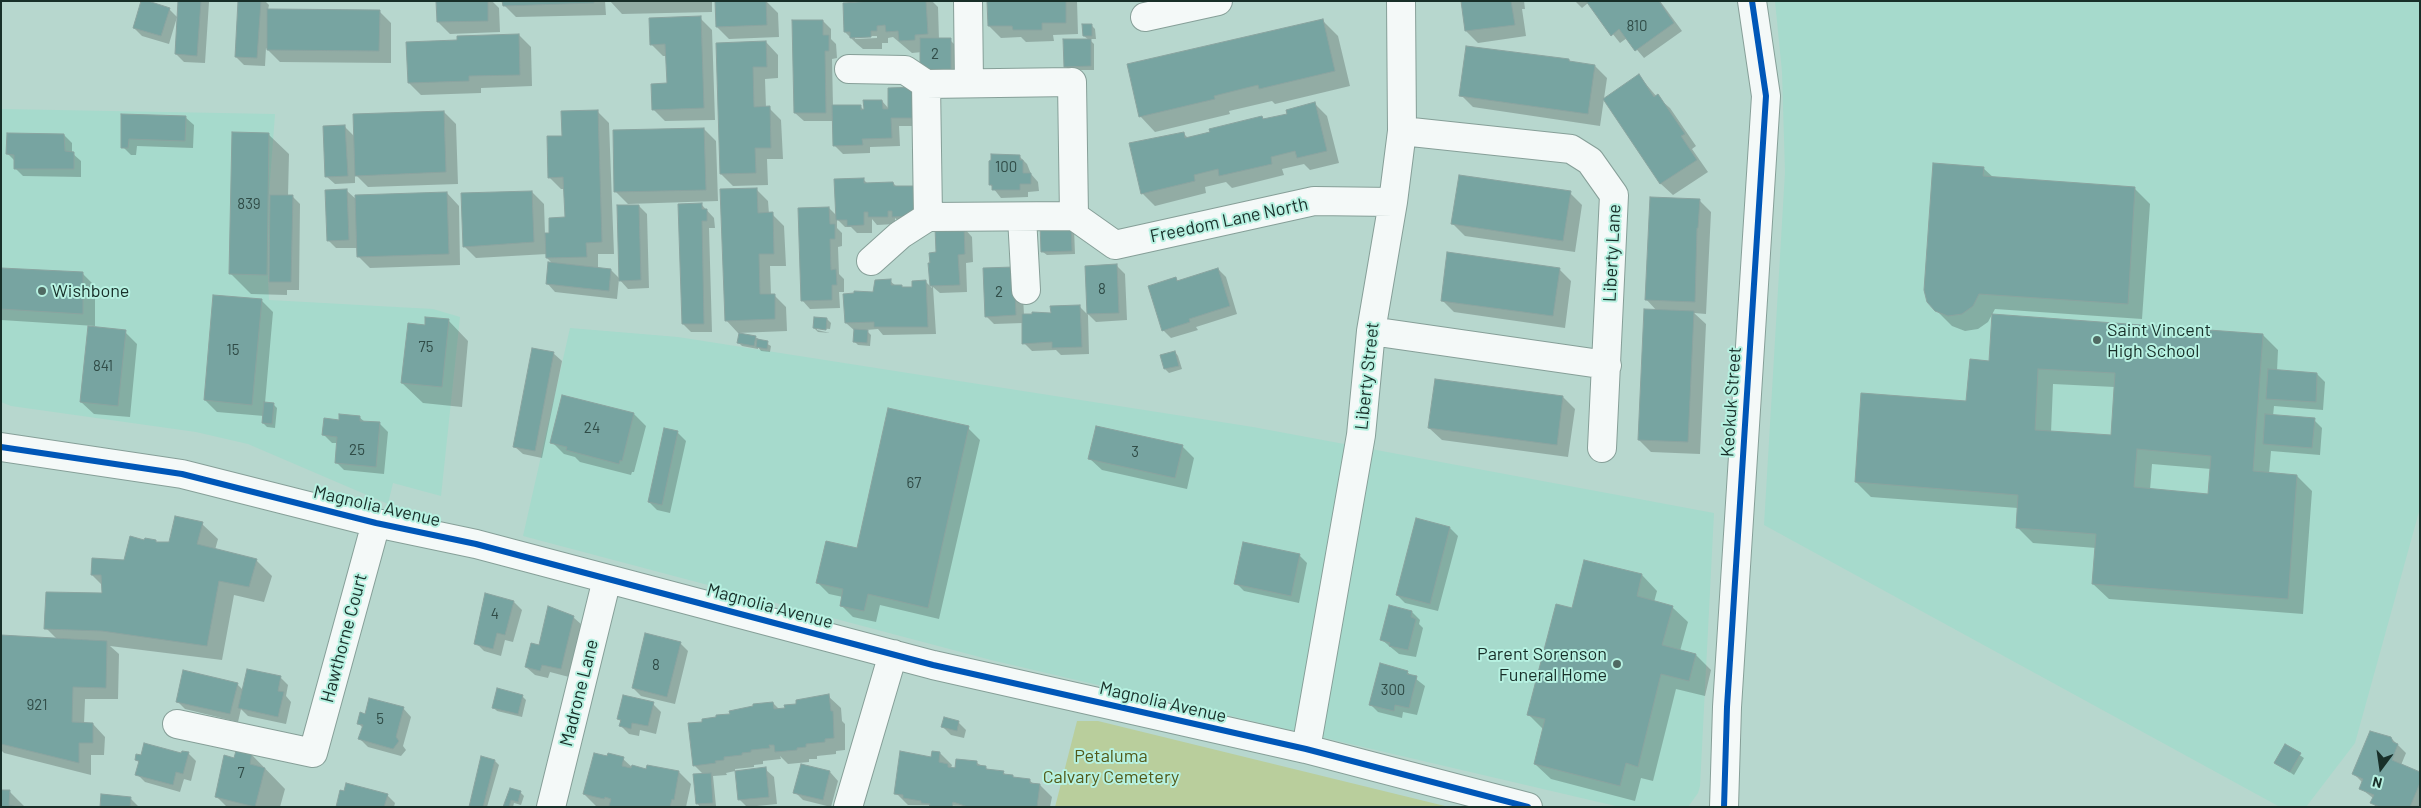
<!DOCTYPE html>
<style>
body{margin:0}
#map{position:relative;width:2421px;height:808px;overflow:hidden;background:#b7d7ce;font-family:Barlow,sans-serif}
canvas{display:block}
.frame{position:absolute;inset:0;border:2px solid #182f29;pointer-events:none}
.north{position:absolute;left:2356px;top:743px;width:50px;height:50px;-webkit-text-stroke:4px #b7f1e1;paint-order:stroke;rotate:194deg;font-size:14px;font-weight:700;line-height:20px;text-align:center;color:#182f29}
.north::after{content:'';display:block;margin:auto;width:18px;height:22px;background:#182f29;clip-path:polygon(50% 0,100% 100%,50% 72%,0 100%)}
</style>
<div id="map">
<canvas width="2421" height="808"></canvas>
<div class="frame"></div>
<div class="north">N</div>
</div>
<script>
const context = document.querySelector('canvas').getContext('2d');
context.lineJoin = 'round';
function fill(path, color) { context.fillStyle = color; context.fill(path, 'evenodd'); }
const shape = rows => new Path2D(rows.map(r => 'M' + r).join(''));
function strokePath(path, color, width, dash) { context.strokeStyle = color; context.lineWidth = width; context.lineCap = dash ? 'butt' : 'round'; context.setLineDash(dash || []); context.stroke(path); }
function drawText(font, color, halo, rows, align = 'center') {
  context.font = font + ' Barlow,sans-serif'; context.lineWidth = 4; context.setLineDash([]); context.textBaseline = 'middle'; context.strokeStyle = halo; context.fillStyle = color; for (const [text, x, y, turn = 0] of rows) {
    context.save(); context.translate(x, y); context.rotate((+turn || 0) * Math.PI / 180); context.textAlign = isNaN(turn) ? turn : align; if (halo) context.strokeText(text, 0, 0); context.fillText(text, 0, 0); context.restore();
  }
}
const built = shape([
 [1775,1,2420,1,2420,508,2355,743,2306,807,2280,807,1764,525,1785,172,1782,72],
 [1,109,275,114,269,195,268,278,269,300,433,309,460,317,441,496,393,483,388,504,248,444,196,432,11,406,1,402],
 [570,328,678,337,1253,427,1714,513,1700,786,1698,793,1688,807,1620,807,991,660,523,536]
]);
const green = shape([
 [1077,721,1098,721,1449,807,1055,807]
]);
const shadow = shape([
 [180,1,209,2,205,63,184,62,176,54],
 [239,1,265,1,269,5,268,10,379,11,391,23,391,63,280,62,266,48,265,66,244,65,236,57],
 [438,1,492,1,499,8,500,32,450,34,438,22],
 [504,1,605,1,606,15,516,17,504,5],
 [610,1,712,1,712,12,622,14],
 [766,1,778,13,779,37,729,39,717,27],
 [874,1,932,1,938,7,939,40,950,40,958,48,958,78,930,78,922,52,912,53,893,37,888,38,888,43,882,43,882,49,863,49,857,44,845,32],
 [855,36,877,36,877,38,855,39],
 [988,1,1077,1,1078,34,1053,35,1054,41,1026,42,1021,37,1001,38,989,26],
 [1462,1,1524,1,1525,9,1522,9,1526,36,1478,43,1466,31],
 [1575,1,1660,1,1682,31,1644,58,1627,38,1620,43,1588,3,1582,8],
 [169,9,177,17,169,44,142,36,134,28],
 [700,18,712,30,715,120,665,121,653,109,668,84,667,56,663,56,651,44],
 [1322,20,1338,36,1350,86,1275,104,1272,101,1229,111,1230,114,1155,132,1140,116],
 [823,21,831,29,831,39,836,44,837,58,832,59,833,107,860,106,865,111,882,101,889,109,889,89,924,126,899,126,900,146,870,147,870,153,843,154,835,146,834,121,804,121,795,113],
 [1091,25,1095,29,1096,39,1089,39,1094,44,1094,70,1069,70,1065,66,1089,40,1084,36],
 [519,35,531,47,532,86,481,88,481,93,421,95,409,83,458,41],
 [766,42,778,55,778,78,765,79,766,108,769,108,781,120,783,159,767,159,768,185,733,186,721,174,717,44],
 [1569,60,1572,63,1595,66,1607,78,1600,126,1473,107,1461,95],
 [1639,76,1657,97,1670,108,1696,146,1692,149,1708,172,1673,195,1661,184,1605,99],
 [1315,104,1327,116,1339,163,1310,170,1304,164,1282,169,1284,175,1232,188,1226,182,1205,187,1206,193,1155,206,1143,194,1131,144,1183,133,1188,138,1261,117,1264,120,1288,115],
 [597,111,609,123,614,254,598,254,598,269,611,270,620,279,639,206,647,214,649,288,628,289,619,279,617,299,555,292,547,283,552,263,547,258,547,254,476,258,464,246,532,192,544,204,545,234,551,234,566,218,565,189,561,189,549,177,563,137],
 [444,112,456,124,458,184,368,187,355,174,355,183,335,184,326,176,345,127,355,137],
 [122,115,185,117,194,125,193,148,137,146,136,155,131,155,123,147],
 [704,129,716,141,718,201,628,204,616,192],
 [268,134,289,154,288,196,292,196,300,204,299,290,287,290,287,295,251,294,231,274],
 [64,135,72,143,72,153,81,161,81,177,23,176,15,168,15,161,8,154],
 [1019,156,1027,164,1031,174,1038,182,1039,191,1028,192,1028,197,1001,198,990,184],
 [1983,168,1994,178,2134,188,2150,204,2142,319,1995,309,1988,322,1978,329,1965,331,1952,326,1936,310],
 [863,179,868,184,893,183,897,187,917,187,901,224,895,218,895,224,877,225,872,219,872,233,857,233,851,227,845,227,837,219,837,228,842,233,842,246,838,247,839,274,844,279,844,292,839,292,840,308,810,309,802,300,829,208,837,216],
 [756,189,768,201,769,214,772,214,784,226,786,266,770,266,771,295,774,295,786,307,787,331,738,333,726,320],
 [347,191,357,200,447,193,459,206,460,265,370,268,358,256,358,248,336,248,328,240],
 [1570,193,1582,205,1575,252,1465,236,1453,224],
 [1699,200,1711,212,1706,314,1694,313,1706,324,1700,454,1651,452,1639,440,1657,311,1646,299],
 [701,204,714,218,715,228,709,228,712,332,691,332,683,324],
 [964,228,972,237,973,262,966,263,967,292,940,293,933,287,936,334,883,335,878,329,866,330,871,335,870,346,858,345,854,341,855,331,846,323,874,293,890,281,896,286,904,288,914,288,925,281,932,288,929,275,930,254,937,254],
 [1074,228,1075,254,1047,255,1043,252],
 [1117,266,1125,274,1127,320,1096,322,1088,314],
 [1218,269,1226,277,1237,314,1196,327,1198,330,1171,338,1163,330,1175,278,1179,282],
 [1559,269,1571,281,1565,328,1454,312,1442,300],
 [1,270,83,274,95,286,95,326,1,320],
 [1022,277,1024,315,1052,314,1080,307,1088,315,1089,354,1061,355,1056,350,1032,351,1024,343,1023,323,994,324,986,316],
 [261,300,273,312,265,403,273,404,277,408,275,428,267,427,263,423,264,416,217,412,205,400],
 [827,319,831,323,830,329,817,328,817,330,830,333,818,332,814,328],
 [448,320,468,341,462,407,423,403,402,383,426,326],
 [125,332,137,344,130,417,94,414,81,402],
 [2263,335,2278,350,2277,371,2317,374,2325,382,2323,410,2274,406,2273,416,2314,420,2322,428,2320,455,2271,451,2269,474,2297,476,2312,491,2303,614,2109,599,2093,584,2096,548,2033,543,2017,527,2018,508,1871,497,1856,482,1968,402,1990,362],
 [2053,384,2115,387,2112,436,2051,433],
 [2152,464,2211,469,2209,495,2150,490],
 [755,337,771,346,770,352,761,351,758,347,758,349,742,346,738,342],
 [1175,352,1178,356,1182,369,1169,373,1165,369,1162,356],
 [553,353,562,361,542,458,523,454,514,446],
 [563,397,634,414,646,426,634,472,632,472,631,475,580,462,575,457,564,454,552,442],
 [1563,397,1575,409,1568,457,1442,440,1429,428],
 [359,417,365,422,380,424,388,432,384,474,344,470,336,462,338,443,332,443,324,435,340,421],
 [968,428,980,440,939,619,880,605,876,622,853,617,841,605,843,597,829,594,817,582,858,549],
 [664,430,678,433,686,441,670,513,657,510,649,502],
 [1182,446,1194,458,1187,489,1102,470,1089,458],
 [202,524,218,539,215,550,257,561,272,576,264,602,234,595,222,660,110,646,119,654,118,699,85,699,84,724,93,724,105,737,104,755,91,755,91,775,4,753,1,750,1,637,57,639,46,628,104,594,103,586,92,575,125,561,145,542,170,543],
 [1450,528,1458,536,1438,611,1405,603,1397,595],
 [1299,555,1307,563,1299,603,1244,591,1236,583],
 [1585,561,1642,575,1657,591,1654,602,1672,607,1688,622,1680,651,1696,655,1711,670,1705,696,1676,689,1653,781,1641,778,1635,801,1551,779,1535,764,1544,730,1529,715,1572,609],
 [514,602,522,610,513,642,505,640,501,656,484,651,476,643],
 [1412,612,1420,620,1419,624,1423,628,1416,657,1399,654,1382,640],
 [573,617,582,625,569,677,550,672,548,678,535,675,526,667],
 [680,643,688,651,675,704,641,696,633,688],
 [1407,672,1425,686,1417,715,1403,712,1402,718,1378,712,1370,704],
 [280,677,288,685,286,696,291,702,286,724,248,716,241,709,238,722,185,709,177,701,237,684,243,690],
 [522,696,526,700,522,717,497,711,493,707],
 [828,696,841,708,842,721,845,724,845,750,836,751,836,754,817,756,817,759,809,759,809,762,788,764,780,756,781,759,763,761,763,764,754,765,754,767,735,769,735,771,726,773,727,775,713,776,716,806,700,807,697,803,704,775,694,765,704,723,773,703,780,710],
 [653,704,661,712,656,734,640,730,639,736,629,734,621,726,622,722,618,719],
 [403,708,411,717,403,746,406,750,401,756,368,747,360,739,363,728,358,723,366,715],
 [958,722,966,730,964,738,951,735,943,727],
 [2391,738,2406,753,2401,765,2420,773,2420,807,2376,807,2372,802,2373,798,2360,788,2363,783,2354,774],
 [2286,746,2304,758,2294,775,2276,763],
 [933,752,940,753,952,765,951,768,977,763,989,770,1003,772,1007,776,1030,781,1034,784,1040,785,1052,797,1050,807,908,805,896,793,932,758],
 [188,753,196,761,191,781,184,779,180,792,145,782,137,774,140,763,136,760],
 [251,754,285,789,280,807,227,807,216,796,235,760],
 [623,759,633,768,679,772,691,784,686,807,596,806,584,794],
 [495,761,499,765,487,807,470,807],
 [765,769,774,777,777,804,747,807,739,799],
 [830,772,838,781,831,807,803,800,795,792],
 [510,789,520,792,524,796,521,805,514,803,513,807,505,807],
 [10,792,25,807,1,807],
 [387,795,395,803,394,807,337,807],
 [130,798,139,807,102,807]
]);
const building = shape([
 [141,1,148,1,170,8,161,36,133,28,141,1],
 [178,1,201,1,197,56,175,54,178,1],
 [238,1,261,1,257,58,235,57,238,1],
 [436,1,488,1,488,21,437,22,436,1],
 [502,1,594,1,594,3,503,6,502,1],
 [715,1,766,1,767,25,716,27,715,1],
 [873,1,926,1,928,34,915,35,915,40,899,41,898,31,886,32,885,25,877,26,877,31,871,31,871,37,850,38,850,32,844,32,843,3,873,1],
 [987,1,1066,1,1066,23,1042,23,1042,30,1013,30,1012,26,988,26,987,1],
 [1461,1,1511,1,1515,25,1465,31,1461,1],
 [1586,1,1659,1,1674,23,1635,51,1619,29,1611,36,1586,1],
 [267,9,380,10,379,51,267,50,267,9],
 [701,16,704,108,652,110,651,84,667,83,665,44,650,45,649,18,701,16],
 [1323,19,1335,71,1259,89,1258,85,1214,96,1215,99,1139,117,1127,64,1323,19],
 [792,20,823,20,823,35,829,35,829,51,825,51,826,113,794,113,792,20],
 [1082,24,1092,24,1092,36,1083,36,1082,24],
 [519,34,520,75,469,76,469,81,408,83,406,42,457,40,457,36,519,34],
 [920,38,951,38,951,70,920,70,920,38],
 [1063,39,1091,39,1091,66,1064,67,1063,39],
 [766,41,767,67,753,67,754,107,770,106,771,148,755,148,756,173,720,174,716,43,766,41],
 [1466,46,1569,59,1569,61,1595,65,1588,114,1459,96,1466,46],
 [1639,74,1654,97,1658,94,1685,134,1681,136,1697,160,1660,184,1603,99,1639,74],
 [915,87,916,118,891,118,892,138,862,139,863,145,833,146,832,105,861,105,861,110,864,109,863,100,882,100,883,109,888,109,888,88,915,87],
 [1315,102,1327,151,1297,158,1295,151,1271,157,1272,164,1219,176,1218,169,1194,175,1195,181,1141,194,1129,143,1184,132,1185,138,1210,132,1209,129,1262,116,1263,119,1287,114,1286,110,1315,102],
 [598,110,602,242,586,243,587,257,546,258,545,233,549,233,549,218,565,217,563,177,548,178,547,136,562,136,561,111,598,110],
 [444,111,446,172,355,176,353,114,444,111],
 [121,114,186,116,185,141,129,139,128,148,121,148,121,114],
 [345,125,348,176,325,177,323,126,345,125],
 [704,128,706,190,614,192,613,130,704,128],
 [232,132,269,133,267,275,229,274,232,132],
 [7,133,64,134,65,151,74,152,74,169,14,169,14,155,6,154,7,133],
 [991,154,1020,155,1020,160,1023,160,1023,173,1031,173,1031,184,1020,184,1020,190,992,190,992,185,989,185,989,161,991,160,991,154],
 [1933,163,1984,167,1983,176,2135,187,2128,304,1979,294,1973,306,1962,314,1948,316,1935,311,1927,302,1924,290,1933,163],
 [1459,175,1571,191,1563,241,1451,224,1459,175],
 [864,178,864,183,893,182,894,186,918,186,919,216,892,217,892,211,888,211,888,217,868,217,868,212,864,212,864,225,847,226,847,220,836,220,834,179,864,178],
 [757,188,758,213,773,212,774,254,759,254,760,294,775,294,775,319,725,321,720,189,757,188],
 [347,189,349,240,327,241,325,190,347,189],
 [532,191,534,242,463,247,461,193,532,191],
 [447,192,449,254,357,257,355,195,447,192],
 [270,195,293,195,291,282,269,282,270,195],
 [1650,197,1700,199,1698,228,1697,228,1695,302,1645,300,1650,197],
 [702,203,702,209,707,209,707,221,702,221,704,324,682,324,678,204,702,203],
 [617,205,639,205,641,280,619,281,617,205],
 [829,207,830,224,835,224,835,239,830,239,831,270,836,269,837,285,832,285,832,300,801,301,798,208,829,207],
 [1071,223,1072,251,1041,252,1040,224,1071,223],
 [964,227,965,254,958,255,960,285,930,286,928,263,930,263,929,253,936,252,935,228,964,227],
 [1447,252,1560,268,1553,316,1441,301,1447,252],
 [548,262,611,269,609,291,546,284,548,262],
 [1117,264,1119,313,1087,314,1085,266,1117,264],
 [1014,267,1016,315,985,317,983,268,1014,267],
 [1,268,83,272,83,314,1,309,1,268],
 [1218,268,1230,306,1189,319,1190,322,1162,331,1148,286,1176,277,1177,281,1218,268],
 [891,279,891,285,902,285,902,287,912,287,912,281,926,280,928,327,874,327,874,322,845,323,843,294,854,293,854,291,873,292,875,280,891,279],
 [213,295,262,299,252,405,204,400,213,295],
 [1080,305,1082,347,1052,348,1052,342,1022,344,1022,314,1032,314,1032,312,1051,313,1050,306,1080,305],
 [1644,309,1694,311,1688,442,1638,440,1644,309],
 [1992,314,2263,334,2253,471,2297,475,2288,599,2092,584,2096,534,2016,528,2018,495,1855,482,1861,393,1966,401,1970,359,1989,361,1992,314],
 [2038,369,2115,373,2111,435,2035,430,2038,369],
 [2137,449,2211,456,2208,494,2134,487,2137,449],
 [425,317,449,319,442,387,401,383,408,323,425,325,425,317],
 [814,317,827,318,826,330,813,328,814,317],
 [88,326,126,330,118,406,80,402,88,326],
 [854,329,868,330,867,343,853,342,854,329],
 [739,333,756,336,754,346,737,343,739,333],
 [757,339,768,341,767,349,756,347,757,339],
 [532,348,554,352,535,451,513,447,532,348],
 [1175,351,1179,366,1164,369,1160,355,1175,351],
 [2268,369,2317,373,2316,402,2266,399,2268,369],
 [1435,379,1563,396,1557,445,1428,428,1435,379],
 [562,395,634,413,622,461,620,460,619,464,566,450,567,447,550,443,562,395],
 [264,402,274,403,272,424,262,423,264,402],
 [888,408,969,426,928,608,868,594,864,611,840,606,843,589,816,583,826,541,857,548,888,408],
 [339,414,360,416,360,421,380,422,376,467,335,463,337,437,322,435,324,418,339,420,339,414],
 [2265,414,2315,418,2312,448,2263,444,2265,414],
 [1096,426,1183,445,1175,478,1088,459,1096,426],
 [664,428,678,431,662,505,648,502,664,428],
 [175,516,203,522,197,544,257,559,249,587,219,581,207,646,102,631,44,629,46,592,102,593,101,575,91,575,92,558,124,560,130,536,144,540,145,538,156,540,156,542,169,542,175,516],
 [1416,518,1450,527,1430,604,1396,595,1416,518],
 [1243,542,1300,554,1291,596,1234,584,1243,542],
 [1584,560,1642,574,1637,596,1673,606,1662,645,1696,654,1689,681,1661,674,1638,767,1626,763,1620,786,1534,764,1545,719,1527,715,1556,604,1572,608,1584,560],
 [485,593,514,601,505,635,497,633,493,649,474,644,485,593],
 [1389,605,1412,611,1411,617,1416,619,1408,650,1389,646,1390,643,1380,640,1389,605],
 [548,606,574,616,561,669,542,665,540,671,525,667,531,643,539,645,548,606],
 [645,633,681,642,667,697,632,688,645,633],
 [1,635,107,641,106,688,73,687,72,722,93,723,93,743,79,743,79,763,1,744,1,635],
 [1380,663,1408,671,1407,674,1417,676,1409,708,1395,705,1394,711,1369,705,1380,663],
 [247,669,281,676,278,691,284,692,278,717,238,708,247,669],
 [183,670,238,683,230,714,176,702,183,670],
 [497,688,523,695,518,714,492,708,497,688],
 [829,694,831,711,833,711,834,738,825,739,825,742,806,744,806,747,797,748,797,750,775,752,774,745,769,745,770,748,751,750,751,752,742,753,742,755,724,757,724,760,715,761,716,763,693,766,688,723,702,722,702,719,716,717,716,715,730,714,729,711,753,706,753,704,773,702,774,709,785,708,784,705,796,704,796,700,829,694],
 [623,695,654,702,648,726,632,723,631,729,619,726,621,720,617,719,623,695],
 [369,698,404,707,396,737,399,741,393,749,358,739,363,725,357,724,360,712,365,714,369,698],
 [944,717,959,721,957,731,941,727,944,717],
 [2370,731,2391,737,2393,742,2398,744,2392,760,2420,772,2420,783,2410,807,2380,807,2370,803,2374,795,2359,789,2363,779,2352,774,2370,731],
 [144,743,181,753,182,751,189,752,183,774,176,772,173,785,135,775,139,761,135,760,136,754,141,755,144,743],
 [2285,744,2301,753,2290,772,2274,763,2285,744],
 [237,747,252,753,250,764,265,768,255,807,215,797,224,755,234,758,237,747],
 [900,751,931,757,932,751,940,752,939,762,948,764,948,767,955,768,956,759,977,761,977,765,986,766,986,769,1004,771,1003,774,1013,775,1013,777,1030,779,1030,783,1040,784,1037,807,968,807,953,802,952,807,929,807,930,804,921,803,921,801,903,798,903,795,894,794,900,751],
 [594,753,607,756,608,753,624,757,622,766,631,768,632,765,646,769,647,765,679,771,674,800,672,799,670,807,611,807,609,806,611,799,605,797,604,799,583,794,594,753],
 [481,756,495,760,483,807,469,807,481,756],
 [801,764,830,771,823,800,793,793,801,764],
 [766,767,769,797,738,800,735,771,766,767],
 [711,773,713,803,696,804,693,774,711,773],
 [346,783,388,794,384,807,336,807,340,790,344,791,346,783],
 [510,788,521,791,518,802,511,800,509,807,503,807,510,788],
 [1,790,10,790,9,805,17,807,1,807,1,790],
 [101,794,131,797,130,807,100,807,101,794]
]);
const minor = shape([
 [968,1,969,83],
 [1145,17,1218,1],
 [849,69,905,70,926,84],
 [1072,82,1074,216,928,217,926,84,1072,82],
 [1402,131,1571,149,1590,161,1614,195,1602,448],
 [1074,216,1115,245,1314,201,1393,202],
 [1022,217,1026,290],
 [871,261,900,235,928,217],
 [1371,331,1607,365],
 [1,447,182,474,376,523,476,544,933,665,1306,749,1528,807],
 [177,724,313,753,376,523],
 [1306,749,1361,435,1371,331,1393,202,1402,131,1401,1],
 [551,807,607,579],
 [848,807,893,654],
 [1724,807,1727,707,1766,96,1752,1]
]);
const cycleway = shape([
 [1,447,182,474,376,523,476,544,933,665,1306,749,1528,807],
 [1724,807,1727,707,1766,96,1752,1]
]);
const markers = [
 [42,291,5,"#506a63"],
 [2097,340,5,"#506a63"],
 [1617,664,5,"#506a63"]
];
const numberNames = [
 ["810",1637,26],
 ["2",935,54],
 ["100",1006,167],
 ["839",249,204],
 ["8",1102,289],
 ["2",999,292],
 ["75",426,347],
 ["15",233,350],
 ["841",103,366],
 ["24",592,428],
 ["25",357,450],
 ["3",1135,452],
 ["67",914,483],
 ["4",495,614],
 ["8",656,665],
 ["300",1393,690],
 ["921",37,705],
 ["5",380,719],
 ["7",241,773]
];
const streetNames = [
 ["Freedom Lane North",1229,220,-12],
 ["Liberty Lane",1612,253,-87],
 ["Liberty Street",1367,376,-84],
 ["Keokuk Street",1731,402,-86],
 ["Magnolia Avenue",377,506,13],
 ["Magnolia Avenue",770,606,15],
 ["Hawthorne Court",344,638,-75],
 ["Madrone Lane",579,693,-76],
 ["Magnolia Avenue",1163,702,13]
];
const poiNames = [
 ["Wishbone",52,291],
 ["Saint Vincent",2107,330],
 ["High School",2107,351],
 ["Parent Sorenson",1607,654,"right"],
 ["Funeral Home",1607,675,"right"]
];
const parkNames = [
 ["Petaluma",1111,756],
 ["Calvary Cemetery",1111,777]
];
fill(built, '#a6dacc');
fill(green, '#b9ce9c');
fill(shadow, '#0003');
fill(building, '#77a4a1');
strokePath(building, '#8aa4a0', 1);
strokePath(minor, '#869f98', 30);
strokePath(minor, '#f4f9f8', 28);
strokePath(cycleway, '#0057b8', 6);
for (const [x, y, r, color] of markers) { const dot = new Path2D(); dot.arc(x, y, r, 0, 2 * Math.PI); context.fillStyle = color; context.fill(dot); strokePath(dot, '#b7f1e1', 2); }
drawText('15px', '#304c47', null, numberNames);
drawText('18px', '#182f29', '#b7f1e1', streetNames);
drawText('18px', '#182f29', '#b7f1e1', poiNames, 'left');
drawText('18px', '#525918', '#b7f1e1', parkNames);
</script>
